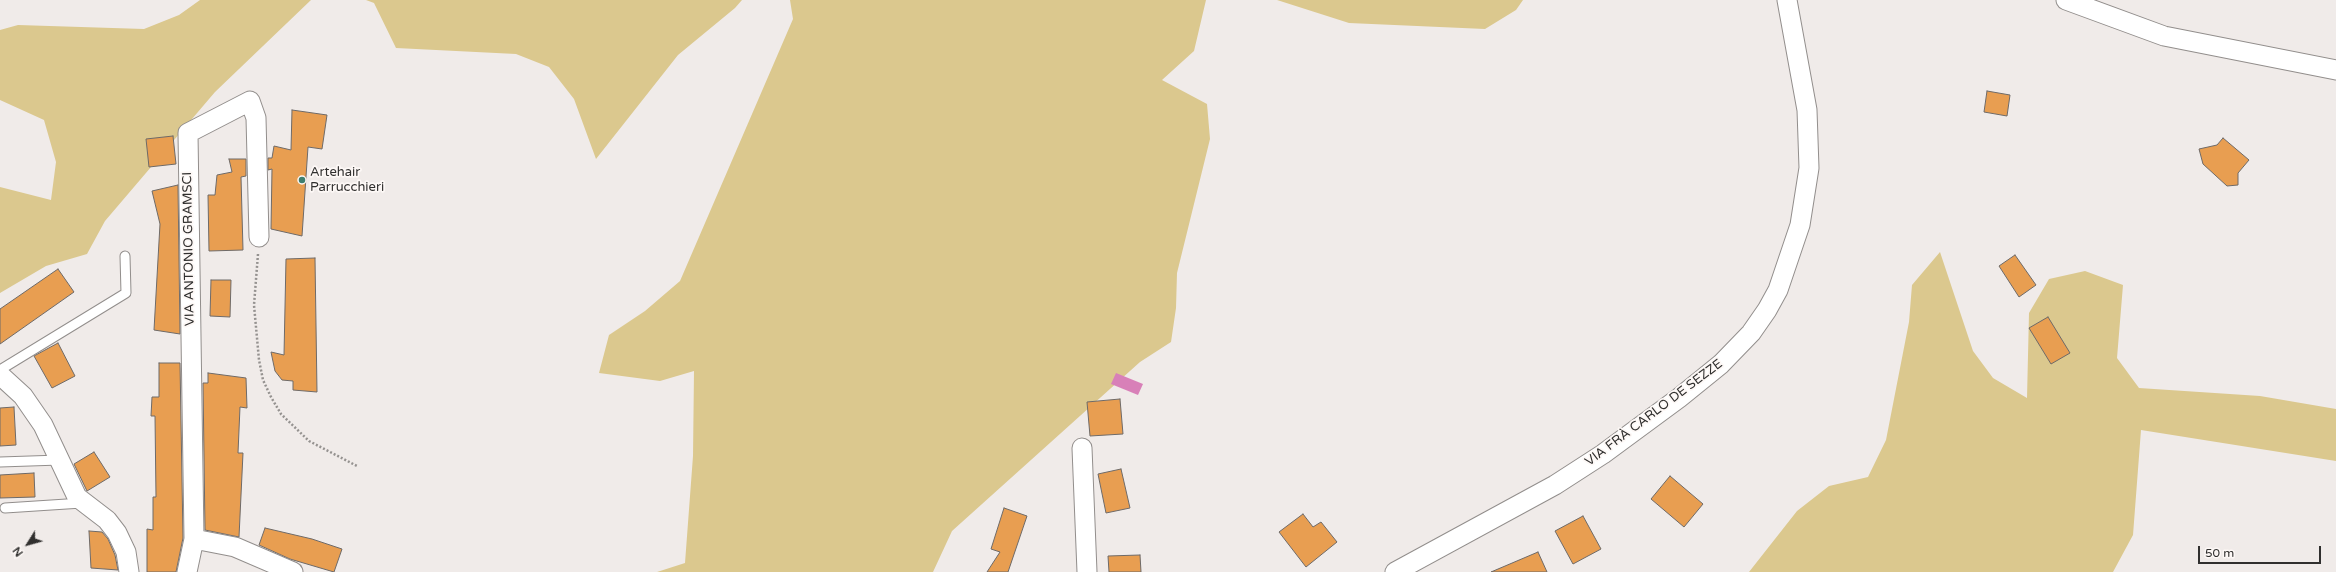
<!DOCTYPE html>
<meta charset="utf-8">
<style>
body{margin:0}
#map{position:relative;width:2336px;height:572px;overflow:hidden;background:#f0ebe9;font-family:"Varela Round",sans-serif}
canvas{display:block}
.north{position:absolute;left:8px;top:524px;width:40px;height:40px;-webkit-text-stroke:3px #fdf8f6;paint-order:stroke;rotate:233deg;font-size:11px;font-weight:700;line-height:16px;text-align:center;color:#302f2e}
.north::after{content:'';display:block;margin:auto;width:14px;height:18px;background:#302f2e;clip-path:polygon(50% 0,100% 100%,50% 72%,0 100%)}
.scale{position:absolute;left:2198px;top:546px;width:123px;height:18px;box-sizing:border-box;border:2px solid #302f2e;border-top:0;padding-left:5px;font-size:12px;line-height:14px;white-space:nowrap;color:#302f2e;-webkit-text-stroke:3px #fdf8f6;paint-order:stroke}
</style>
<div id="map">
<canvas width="2336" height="572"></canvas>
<div class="north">N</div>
<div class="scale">50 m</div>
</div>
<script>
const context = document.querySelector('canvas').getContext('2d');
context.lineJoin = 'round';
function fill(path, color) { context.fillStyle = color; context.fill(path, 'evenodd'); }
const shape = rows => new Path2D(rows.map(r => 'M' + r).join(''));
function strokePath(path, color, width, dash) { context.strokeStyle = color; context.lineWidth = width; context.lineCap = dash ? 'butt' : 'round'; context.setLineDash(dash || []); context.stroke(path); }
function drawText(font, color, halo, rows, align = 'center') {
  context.font = font + ' "Varela Round",sans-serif'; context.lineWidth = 3.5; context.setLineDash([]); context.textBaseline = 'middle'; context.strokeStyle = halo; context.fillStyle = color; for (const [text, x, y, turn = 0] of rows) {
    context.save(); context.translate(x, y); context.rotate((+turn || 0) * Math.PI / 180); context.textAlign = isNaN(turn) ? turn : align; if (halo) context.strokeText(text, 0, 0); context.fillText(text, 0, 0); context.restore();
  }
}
const green = shape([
 [200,0,311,0,215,92,105,221,87,254,46,266,0,293,0,187,51,200,56,162,44,120,0,100,0,30,18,25,144,29,179,15],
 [366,0,742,0,735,8,678,55,596,159,574,99,549,67,516,54,396,48,374,3],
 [790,0,1206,0,1194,51,1162,80,1207,104,1210,139,1177,273,1176,308,1171,342,1140,362,952,531,933,572,657,572,685,563,693,456,694,371,660,381,599,373,609,335,645,311,680,281,793,19],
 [1277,0,1523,0,1516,10,1485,29,1349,23],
 [1940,252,1973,351,1993,378,2027,398,2029,313,2049,279,2085,271,2123,285,2117,358,2139,388,2260,396,2336,409,2336,461,2141,430,2133,535,2113,572,1749,572,1797,511,1829,486,1868,477,1886,440,1909,322,1912,285]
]);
const water = shape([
 [1116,373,1143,384,1138,395,1111,384]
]);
const building = shape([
 [1987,91,2010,95,2007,116,1984,112,1987,91],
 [292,110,327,115,322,149,308,147,302,236,271,229,272,169,268,170,268,158,272,158,274,146,291,150,292,110],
 [173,136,176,164,149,167,146,139,173,136],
 [2223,138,2249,160,2238,173,2238,185,2227,186,2203,164,2199,149,2217,145,2223,138],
 [229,159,246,159,246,176,241,177,243,250,209,251,208,195,215,195,217,175,232,172,229,159],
 [178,185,180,331,180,334,154,330,160,224,152,191,178,185],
 [2015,255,2036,285,2019,297,1999,266,2015,255],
 [315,258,317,392,293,390,293,381,282,380,275,371,271,352,284,355,286,259,315,258],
 [58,269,74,292,0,344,0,309,58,269],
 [211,280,231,280,230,317,210,316,211,280],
 [2048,317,2070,353,2051,364,2029,328,2048,317],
 [58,343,75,376,52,388,34,356,58,343],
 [159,363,180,363,183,538,176,572,147,572,147,529,153,530,153,497,156,497,155,416,151,416,152,397,159,397,159,363],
 [208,373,246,378,247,408,240,407,238,453,243,453,239,537,205,530,203,383,208,383,208,373],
 [1120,399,1123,434,1090,436,1087,402,1120,399],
 [14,407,16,445,0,446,0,408,14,407],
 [94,452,110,477,87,491,74,464,94,452],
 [1121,469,1130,508,1106,513,1098,474,1121,469],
 [34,473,35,497,0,498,0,475,34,473],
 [1670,476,1703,504,1684,527,1651,499,1670,476],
 [1004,508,1027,516,1008,572,987,572,1000,552,991,549,1004,508],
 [1303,514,1313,527,1321,522,1337,542,1306,567,1279,532,1303,514],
 [1583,516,1601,549,1573,564,1555,531,1583,516],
 [265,528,312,539,342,549,334,572,290,559,259,545,265,528],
 [89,531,102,532,108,539,115,555,118,570,91,568,89,531],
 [1538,552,1547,572,1491,572,1538,552],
 [1140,555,1141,572,1109,572,1108,556,1140,555]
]);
const path = shape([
 [258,254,254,305,259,360,263,380,271,397,281,414,309,441,357,466]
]);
const service = shape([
 [0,370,126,293,125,256],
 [0,462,60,460],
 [5,508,82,503]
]);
const minor = shape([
 [2066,0,2164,36,2336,70],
 [0,375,23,396,43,425,77,497,107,520,117,533,126,552,129,572],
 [1082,448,1087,572],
 [194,539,235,547,293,572],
 [187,572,194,539,188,133,250,101,256,118,259,237],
 [1395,572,1555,485,1603,454,1679,398,1721,364,1751,333,1767,310,1778,290,1800,225,1809,168,1807,110,1787,0]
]);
const markers = [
 [302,180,4,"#3e7f6f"]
];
const poiNames = [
 ["Artehair",310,173],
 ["Parrucchieri",310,188]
];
const streetNames = [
 ["VIA ANTONIO GRAMSCI",189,249,-91],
 ["VIA FRÀ CARLO DE SEZZE",1654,413,-37]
];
fill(green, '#dbc88e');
fill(water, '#d880b8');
fill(building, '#e89e51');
strokePath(building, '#6e6a68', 1);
strokePath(service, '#928e8c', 11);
strokePath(minor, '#928e8c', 21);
strokePath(path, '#959290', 2.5, [2, 2]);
strokePath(service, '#fff', 9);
strokePath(minor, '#fff', 19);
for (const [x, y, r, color] of markers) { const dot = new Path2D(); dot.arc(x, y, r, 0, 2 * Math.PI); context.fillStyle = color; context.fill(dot); strokePath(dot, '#fdf8f6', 1.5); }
drawText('13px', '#302f2e', '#fdf8f6', poiNames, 'left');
drawText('13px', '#302f2e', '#fdf8f6', streetNames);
</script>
